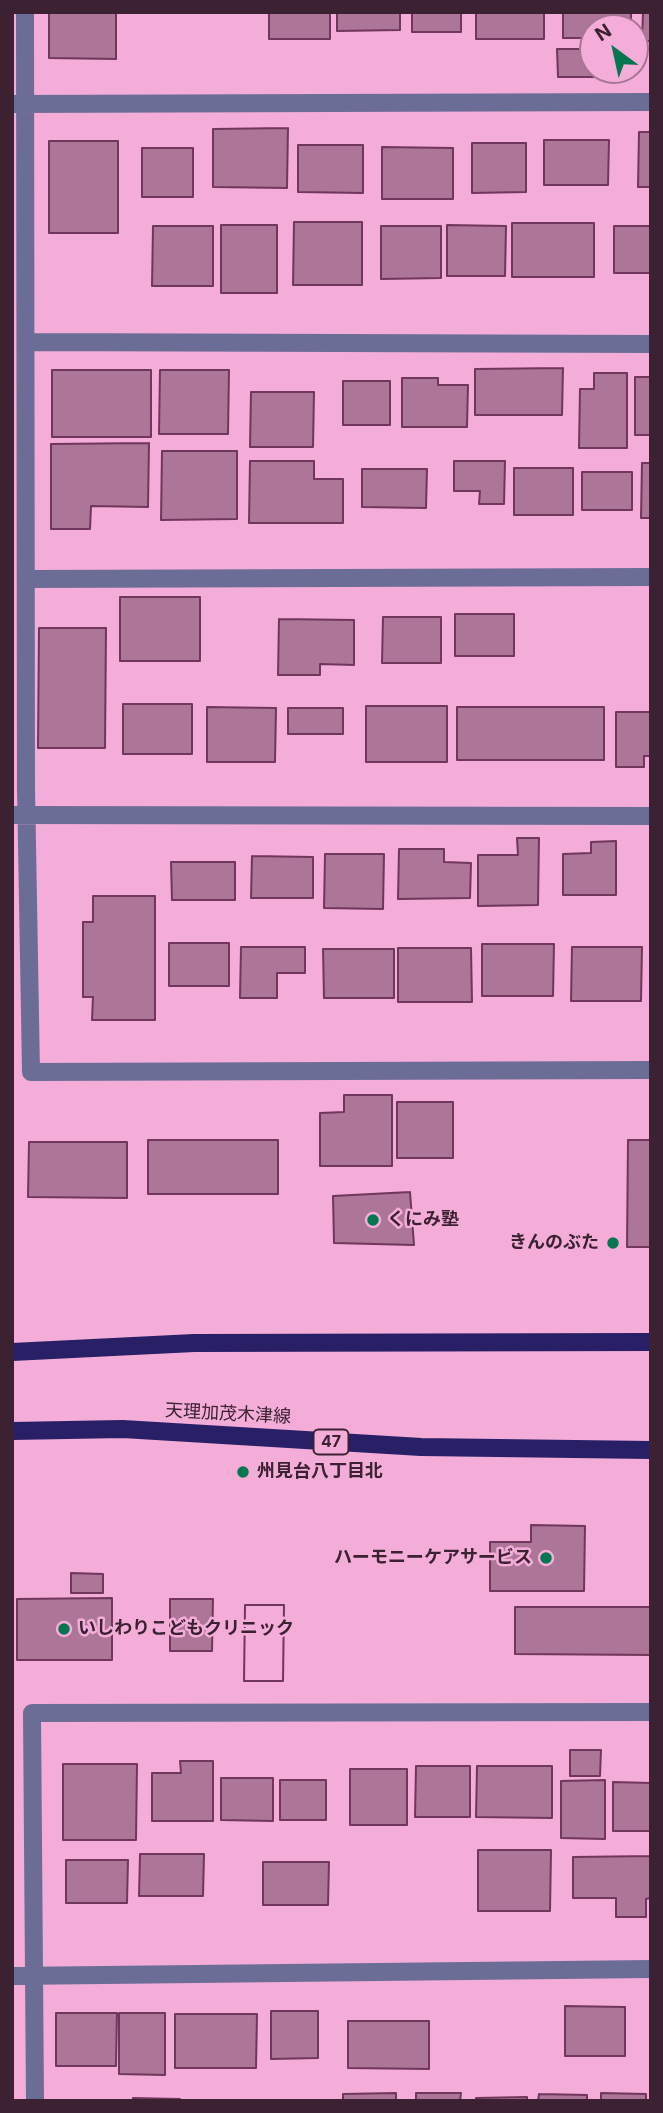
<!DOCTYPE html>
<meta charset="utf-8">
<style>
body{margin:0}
#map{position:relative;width:663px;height:2113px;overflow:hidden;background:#f3add8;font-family:Inter,sans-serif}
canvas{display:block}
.frame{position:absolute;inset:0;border:14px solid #3b2131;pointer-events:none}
.north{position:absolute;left:579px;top:14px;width:70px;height:70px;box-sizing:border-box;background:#f3add8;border:2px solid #a97595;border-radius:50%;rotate:327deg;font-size:19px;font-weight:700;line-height:28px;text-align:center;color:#3b2131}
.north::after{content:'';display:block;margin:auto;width:24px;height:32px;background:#067650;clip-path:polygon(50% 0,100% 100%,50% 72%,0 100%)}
</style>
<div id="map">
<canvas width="663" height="2113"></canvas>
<div class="frame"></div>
<div class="north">N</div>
</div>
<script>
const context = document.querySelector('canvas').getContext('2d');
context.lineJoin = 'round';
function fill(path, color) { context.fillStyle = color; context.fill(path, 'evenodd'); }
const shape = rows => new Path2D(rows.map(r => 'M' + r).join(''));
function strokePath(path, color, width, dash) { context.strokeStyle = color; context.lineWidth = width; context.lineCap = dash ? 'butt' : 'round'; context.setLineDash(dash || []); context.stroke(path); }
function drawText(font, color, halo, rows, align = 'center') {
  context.font = font + ' Inter,"Noto Sans JP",sans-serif'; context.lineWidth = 5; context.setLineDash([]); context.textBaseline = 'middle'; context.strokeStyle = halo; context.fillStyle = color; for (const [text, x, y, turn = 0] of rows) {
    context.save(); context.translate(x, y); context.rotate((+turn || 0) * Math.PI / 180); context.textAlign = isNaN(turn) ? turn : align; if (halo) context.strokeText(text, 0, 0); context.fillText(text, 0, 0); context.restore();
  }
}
const building = shape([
 [49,12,116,12,116,59,49,58,49,12],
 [269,12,330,12,330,39,269,39,269,12],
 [337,12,400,12,400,30,337,31,337,12],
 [412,12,461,12,461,32,412,32,412,12],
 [476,12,544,12,544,39,476,39,476,12],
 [563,12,631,12,631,28,593,28,593,38,563,38,563,12],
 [643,12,651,12,651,41,642,41,643,12],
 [557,49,593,49,593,70,598,70,598,77,558,77,557,49],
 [288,128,287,188,213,187,213,129,288,128],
 [639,132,651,132,651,187,638,187,639,132],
 [544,140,609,140,608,185,544,185,544,140],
 [49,141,118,141,118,233,49,233,49,141],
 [472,143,526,143,526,192,472,193,472,143],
 [298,145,363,145,363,193,298,192,298,145],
 [382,147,453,148,453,199,382,199,382,147],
 [142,148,193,148,193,197,142,197,142,148],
 [294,222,362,222,362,285,293,285,294,222],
 [512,223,594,223,594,277,512,277,512,223],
 [221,225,277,225,277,293,221,293,221,225],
 [447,225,506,226,505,276,447,276,447,225],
 [153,226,213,226,213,286,152,286,153,226],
 [381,226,441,226,441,278,381,279,381,226],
 [614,226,651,226,651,273,614,273,614,226],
 [563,368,562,415,475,415,475,369,563,368],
 [52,370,151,370,151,437,52,437,52,370],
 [160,370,229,370,228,434,159,434,160,370],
 [594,373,627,373,627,448,579,448,580,389,594,389,594,373],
 [635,377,651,377,651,435,635,435,635,377],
 [402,378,438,378,438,385,468,385,467,427,402,427,402,378],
 [343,381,390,381,390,425,343,425,343,381],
 [251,392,314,392,313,447,250,447,251,392],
 [149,443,148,507,91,506,90,529,51,529,51,444,149,443],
 [162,451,237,451,237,519,161,520,162,451],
 [250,461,314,461,314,479,343,479,343,523,249,523,250,461],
 [454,461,505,461,504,504,479,504,480,491,454,491,454,461],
 [642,463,651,463,651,518,641,518,642,463],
 [514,468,573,468,573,515,514,515,514,468],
 [362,469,427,469,426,508,362,507,362,469],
 [582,472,632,472,632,510,582,510,582,472],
 [120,597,200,597,200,661,120,661,120,597],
 [455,614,514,614,514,656,455,656,455,614],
 [383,617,441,617,441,663,382,663,383,617],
 [279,619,354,620,354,665,320,664,320,675,278,675,279,619],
 [39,628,106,628,105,748,38,748,39,628],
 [123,704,192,704,192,754,123,754,123,704],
 [366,706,447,706,447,762,366,762,366,706],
 [207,707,276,708,275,762,207,762,207,707],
 [457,707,604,707,604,760,457,760,457,707],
 [288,708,343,708,343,734,288,734,288,708],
 [616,712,651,712,651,756,644,756,644,767,616,767,616,712],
 [517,838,539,838,538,905,478,906,478,855,518,855,517,838],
 [616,841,616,895,563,895,563,854,591,853,591,842,616,841],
 [399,849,444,849,444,862,471,863,470,898,398,899,399,849],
 [325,854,384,854,383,909,324,908,325,854],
 [252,856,313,857,313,898,251,898,252,856],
 [171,862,235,862,235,900,172,900,171,862],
 [93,896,155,896,155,1020,92,1020,93,997,83,997,83,922,93,922,93,896],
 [169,943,229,943,229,986,169,986,169,943],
 [482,944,554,944,553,996,482,996,482,944],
 [241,947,305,947,305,973,277,973,277,998,240,998,241,947],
 [572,947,642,947,641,1001,571,1001,572,947],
 [398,948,471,948,472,1002,398,1002,398,948],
 [323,949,394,949,394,998,324,998,323,949],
 [344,1095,392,1095,392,1166,320,1166,320,1113,344,1112,344,1095],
 [397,1102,453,1102,453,1158,397,1158,397,1102],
 [148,1140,278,1140,278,1194,148,1194,148,1140],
 [628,1140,651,1140,651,1247,627,1247,628,1140],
 [29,1142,127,1142,127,1198,28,1197,29,1142],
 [410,1192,414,1245,334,1243,333,1196,410,1192],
 [531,1525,585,1526,584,1591,490,1591,490,1542,531,1542,531,1525],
 [71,1573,103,1574,103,1593,71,1593,71,1573],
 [112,1598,112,1660,17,1660,17,1599,112,1598],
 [170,1599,213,1599,212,1651,170,1651,170,1599],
 [245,1605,284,1605,283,1681,244,1681,245,1605],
 [245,1605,284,1605,283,1681,244,1681,245,1605],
 [515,1607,651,1607,651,1655,515,1654,515,1607],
 [570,1750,601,1750,600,1776,570,1776,570,1750],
 [180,1761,213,1761,213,1821,152,1821,152,1773,181,1773,180,1761],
 [63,1764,137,1764,136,1840,63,1840,63,1764],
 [416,1766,470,1766,470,1817,415,1817,416,1766],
 [477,1766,552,1766,552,1818,476,1817,477,1766],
 [350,1769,407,1769,407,1825,350,1825,350,1769],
 [221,1778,273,1778,273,1821,221,1820,221,1778],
 [280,1780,326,1780,326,1820,280,1820,280,1780],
 [605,1780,605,1839,561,1838,561,1781,605,1780],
 [613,1782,651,1783,651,1831,613,1831,613,1782],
 [478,1850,551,1850,550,1911,478,1911,478,1850],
 [140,1854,204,1854,203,1896,139,1896,140,1854],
 [651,1856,650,1898,646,1899,646,1917,616,1917,616,1898,573,1898,573,1857,651,1856],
 [66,1860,128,1860,127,1903,66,1903,66,1860],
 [263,1862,329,1862,328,1905,263,1905,263,1862],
 [565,2006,625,2007,625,2056,565,2056,565,2006],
 [271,2011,318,2011,318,2058,271,2059,271,2011],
 [56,2013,117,2013,116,2066,56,2066,56,2013],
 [119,2013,165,2013,165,2075,119,2074,119,2013],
 [175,2014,257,2014,256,2068,175,2068,175,2014],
 [348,2021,429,2021,429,2069,348,2068,348,2021],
 [396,2093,396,2101,343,2101,343,2094,396,2093],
 [416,2093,461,2093,460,2101,416,2101,416,2093],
 [601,2093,646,2094,646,2101,601,2101,601,2093],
 [539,2094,587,2095,587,2101,538,2101,539,2094],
 [527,2097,527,2101,476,2101,476,2098,527,2097],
 [133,2098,180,2099,180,2101,133,2101,133,2098]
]);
const minor = shape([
 [25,12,26,787,31,1072,651,1070],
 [12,104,651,102],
 [26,342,651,344],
 [26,579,651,577],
 [12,815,651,816],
 [12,1976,651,1969],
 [35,2101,32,1713,651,1712]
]);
const major = shape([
 [12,1352,194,1343,651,1342],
 [12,1431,123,1429,421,1447,651,1450]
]);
const markers = [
 [373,1220,7,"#067650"],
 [613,1243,7,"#067650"],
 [243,1472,7,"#067650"],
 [546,1558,7,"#067650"],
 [64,1629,7,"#067650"]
];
const shields = [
 [331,1442,35]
];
const shieldNames = [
 ["47",331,1442]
];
const poiNames = [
 ["くにみ塾",387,1220],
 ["きんのぶた",599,1243,"right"],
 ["州見台八丁目北",257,1472],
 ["ハーモニーケアサービス",532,1558,"right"],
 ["いしわりこどもクリニック",78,1629]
];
const streetNames = [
 ["天理加茂木津線",228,1414,3]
];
fill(building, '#ad7597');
strokePath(building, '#71365c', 2);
strokePath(minor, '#6b6d96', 18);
strokePath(major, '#281f67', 18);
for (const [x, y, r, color] of markers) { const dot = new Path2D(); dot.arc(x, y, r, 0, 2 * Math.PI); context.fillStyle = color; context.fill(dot); strokePath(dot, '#f3add8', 2.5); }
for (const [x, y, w] of shields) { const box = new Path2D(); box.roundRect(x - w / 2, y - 12.5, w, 25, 5); context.fillStyle = '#f3add8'; context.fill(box); strokePath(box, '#3b2131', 2); }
drawText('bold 16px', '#3b2131', null, shieldNames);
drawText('bold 18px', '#3b2131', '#f3add8', poiNames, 'left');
drawText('18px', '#3b2131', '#f3add8', streetNames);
</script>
